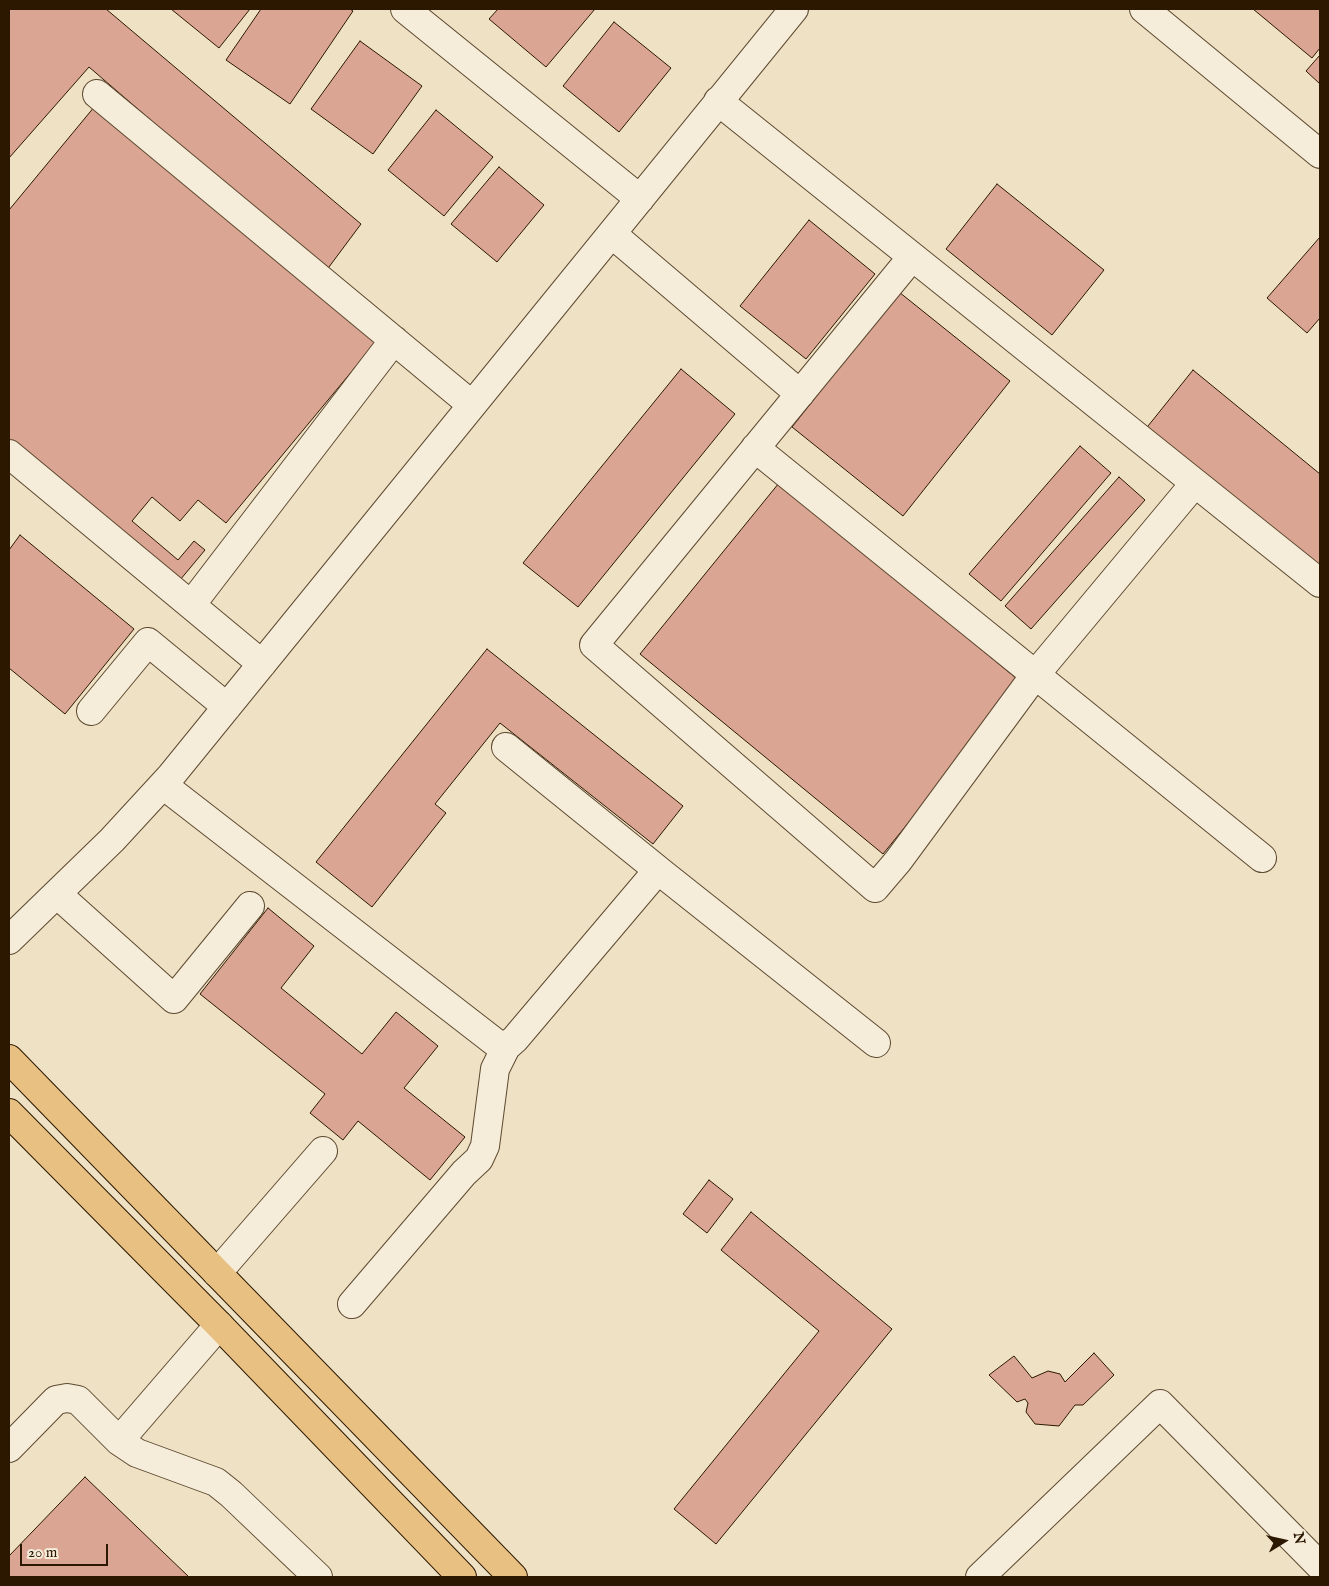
<!DOCTYPE html>
<style>
body{margin:0}
#map{position:relative;width:1329px;height:1586px;overflow:hidden;background:#efe1c4;font-family:"IM FELL English",serif}
canvas{display:block}
.frame{position:absolute;inset:0;border:10px solid #2c1800;pointer-events:none}
.north{position:absolute;left:1259px;top:1516px;width:50px;height:50px;-webkit-text-stroke:4px #f5ecd9;paint-order:stroke;rotate:80deg;font-size:14px;font-weight:700;line-height:20px;text-align:center;color:#2c1800}
.north::after{content:'';display:block;margin:auto;width:18px;height:22px;background:#2c1800;clip-path:polygon(50% 0,100% 100%,50% 72%,0 100%)}
.scale{position:absolute;left:20px;top:1544px;width:88px;height:22px;box-sizing:border-box;border:2px solid #2c1800;border-top:0;padding-left:6px;font-size:15px;line-height:18px;white-space:nowrap;color:#2c1800;-webkit-text-stroke:4px #f5ecd9;paint-order:stroke}
</style>
<div id="map">
<canvas width="1329" height="1586"></canvas>
<div class="frame"></div>
<div class="north">N</div>
<div class="scale">20 m</div>
</div>
<script>
const context = document.querySelector('canvas').getContext('2d');
context.lineJoin = 'round';
function fill(path, color) { context.fillStyle = color; context.fill(path, 'evenodd'); }
const shape = rows => new Path2D(rows.map(r => 'M' + r).join(''));
function strokePath(path, color, width, dash) { context.strokeStyle = color; context.lineWidth = width; context.lineCap = dash ? 'butt' : 'round'; context.setLineDash(dash || []); context.stroke(path); }
const building = shape([
 [9,9,106,9,361,224,326,271,89,67,9,158,9,9],
 [171,9,250,9,219,48,171,9],
 [261,9,350,9,353,11,290,104,226,60,261,9],
 [498,9,595,9,546,67,489,19,498,9],
 [1253,9,1320,9,1320,48,1312,58,1253,9],
 [614,22,671,68,619,132,563,86,614,22],
 [360,41,422,86,373,154,311,109,360,41],
 [1320,55,1320,84,1306,71,1320,55],
 [95,106,377,341,226,523,198,500,180,521,152,497,132,521,178,560,194,541,205,550,180,580,9,456,9,210,95,106],
 [436,110,493,157,444,216,388,170,436,110],
 [499,167,544,205,497,262,451,224,499,167],
 [997,184,1104,270,1052,335,946,249,997,184],
 [809,220,875,274,806,359,740,306,809,220],
 [1320,237,1320,318,1307,333,1267,298,1320,237],
 [899,292,1010,381,903,516,792,427,899,292],
 [681,369,735,414,578,607,523,563,681,369],
 [1193,370,1320,474,1320,576,1144,431,1193,370],
 [1080,446,1111,473,1001,601,969,574,1080,446],
 [1119,477,1145,500,1031,629,1005,606,1119,477],
 [779,483,1022,683,883,854,640,654,779,483],
 [20,535,134,629,65,714,9,668,9,550,20,535],
 [487,649,683,806,653,844,500,723,435,804,446,813,372,907,316,862,487,649],
 [268,908,314,946,281,988,362,1054,396,1012,438,1046,404,1088,465,1137,430,1180,358,1121,343,1140,310,1113,325,1094,200,994,268,908],
 [709,1180,733,1199,707,1233,683,1214,709,1180],
 [751,1212,892,1329,716,1544,674,1509,819,1331,721,1250,751,1212],
 [1094,1353,1114,1375,1083,1405,1075,1405,1059,1426,1035,1424,1026,1412,1028,1403,1025,1399,1017,1402,989,1375,1014,1356,1032,1378,1048,1371,1060,1374,1065,1382,1094,1353],
 [85,1477,189,1577,9,1577,9,1556,85,1477]
]);
const minor = shape([
 [405,9,640,199],
 [1144,9,1320,154],
 [97,94,472,405],
 [718,101,1320,583],
 [612,234,800,394],
 [912,257,594,645,875,888,898,861,1035,675,1195,483],
 [755,448,1262,858],
 [9,454,262,664],
 [191,605,394,340],
 [91,711,148,642,227,707],
 [506,747,658,870],
 [163,785,496,1043,506,1047,515,1039,658,870,876,1043],
 [57,894,174,999,250,906],
 [9,940,112,840,170,777,794,9],
 [217,1273,323,1151],
 [352,1304,464,1173,479,1159,485,1146,495,1069,506,1047],
 [119,1441,219,1325],
 [9,1448,56,1400,67,1398,78,1400,119,1441,137,1453,216,1482,231,1494,318,1577],
 [980,1577,1160,1404,1320,1566]
]);
const major = shape([
 [9,1059,513,1577],
 [9,1113,219,1325,462,1577]
]);
fill(building, '#daa593');
strokePath(building, '#2c1800', 1);
strokePath(minor, '#5d4a31', 30);
strokePath(major, '#2c1800', 30);
strokePath(minor, '#f5ecd9', 28);
strokePath(major, '#e8c082', 28);
</script>
